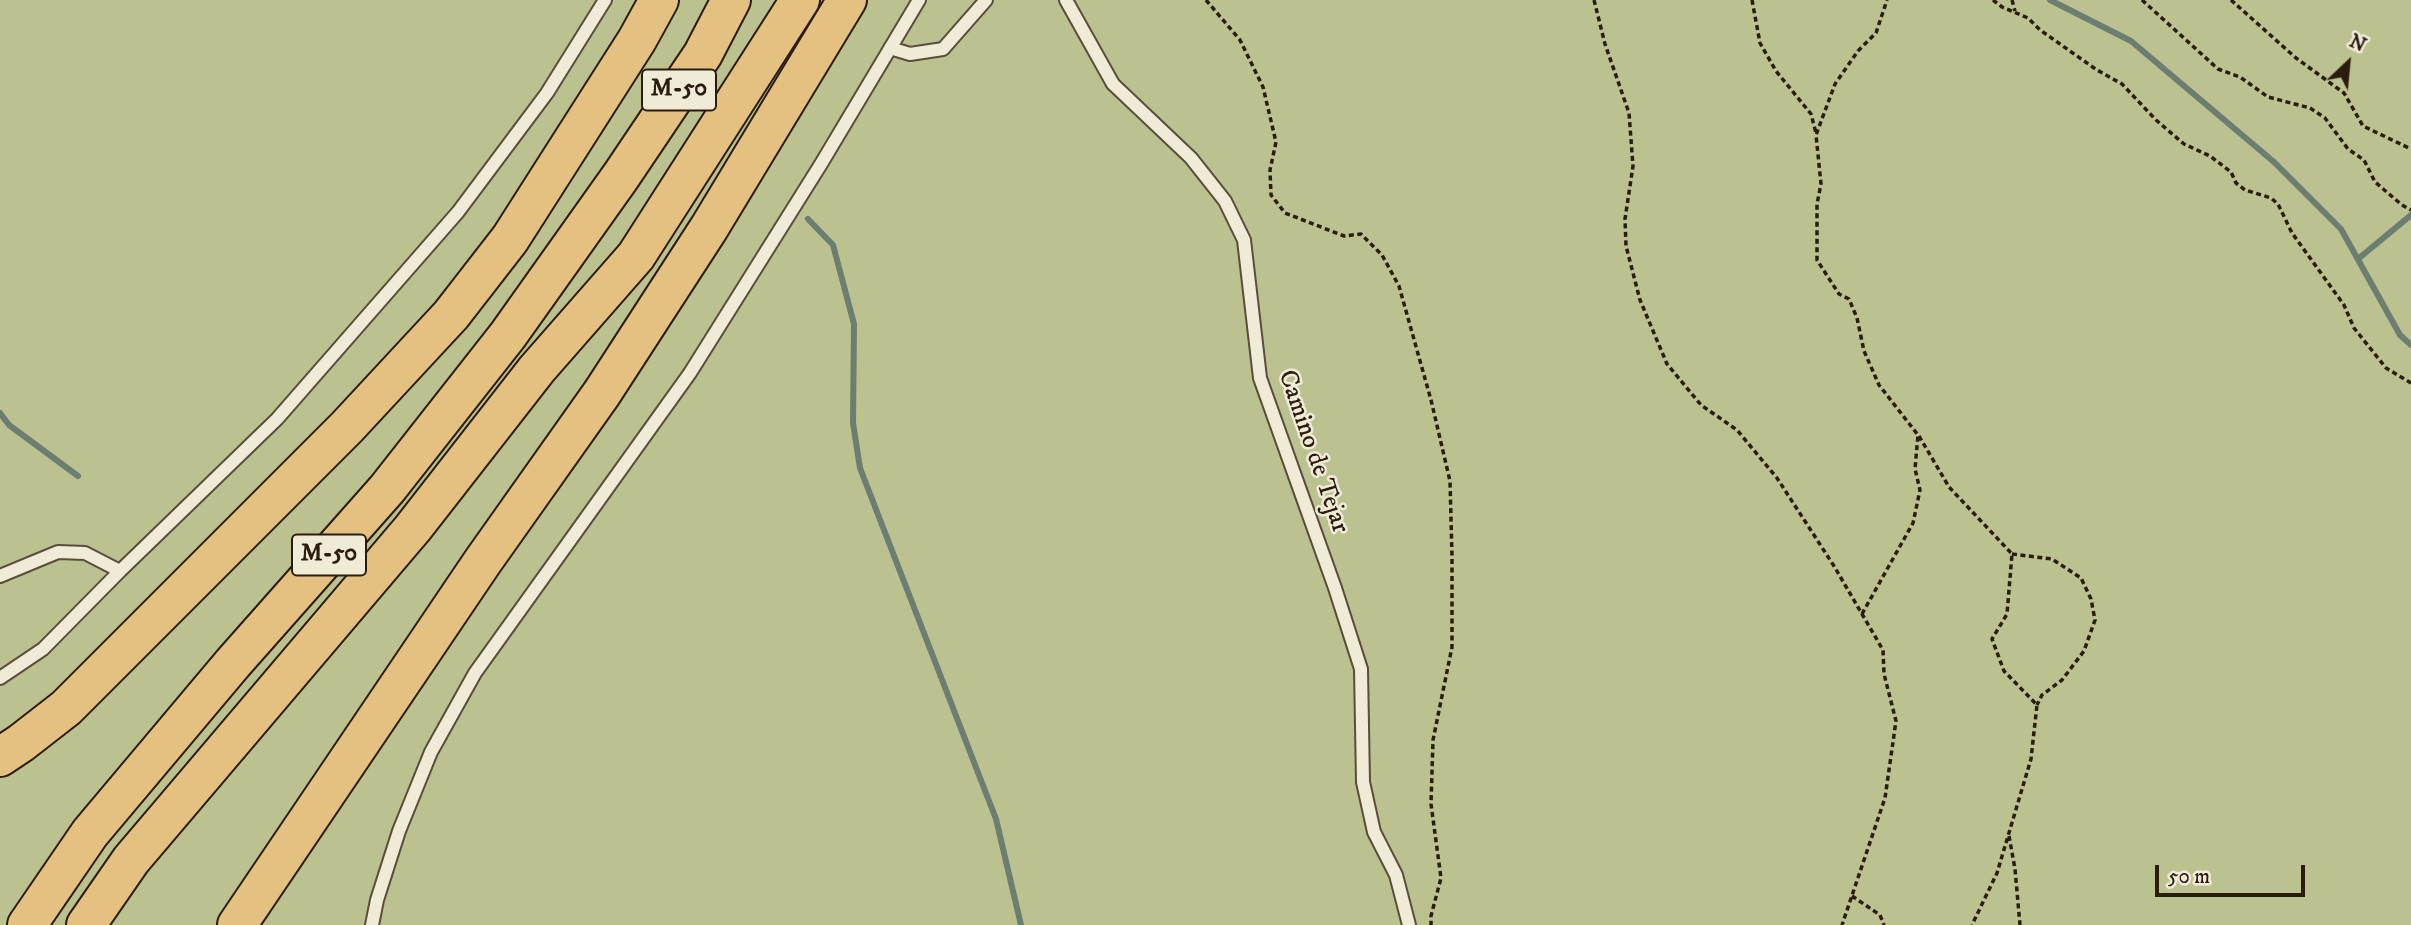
<!DOCTYPE html>
<style>
body{margin:0}
#map{position:relative;width:2411px;height:925px;overflow:hidden;background:#e8e0c2;font-family:"IM FELL DW Pica",serif}
canvas{display:block}
.north{position:absolute;left:2313px;top:28px;width:70px;height:70px;-webkit-text-stroke:5px #f0ebd7;paint-order:stroke;rotate:26deg;font-size:19px;font-weight:700;line-height:28px;text-align:center;color:#2b1c12}
.north::after{content:'';display:block;margin:auto;width:24px;height:32px;background:#2b1c12;clip-path:polygon(50% 0,100% 100%,50% 72%,0 100%)}
.scale{position:absolute;left:2155px;top:865px;width:150px;height:32px;box-sizing:border-box;border:4px solid #2b1c12;border-top:0;padding-left:9px;font-size:21px;line-height:24px;white-space:nowrap;color:#2b1c12;-webkit-text-stroke:5px #f0ebd7;paint-order:stroke}
</style>
<div id="map">
<canvas width="2411" height="925"></canvas>
<div class="north">N</div>
<div class="scale">50 m</div>
</div>
<script>
const context = document.querySelector('canvas').getContext('2d');
context.lineJoin = 'round';
function fill(path, color) { context.fillStyle = color; context.fill(path, 'evenodd'); }
const shape = rows => new Path2D(rows.map(r => 'M' + r).join(''));
function strokePath(path, color, width, dash) { context.strokeStyle = color; context.lineWidth = width; context.lineCap = dash ? 'butt' : 'round'; context.setLineDash(dash || []); context.stroke(path); }
function drawText(font, color, halo, rows, align = 'center') {
  context.font = font + ' "IM FELL DW Pica",serif'; context.lineWidth = 5; context.setLineDash([]); context.textBaseline = 'middle'; context.strokeStyle = halo; context.fillStyle = color; for (const [text, x, y, turn = 0] of rows) {
    context.save(); context.translate(x, y); context.rotate((+turn || 0) * Math.PI / 180); context.textAlign = isNaN(turn) ? turn : align; if (halo) context.strokeText(text, 0, 0); context.fillText(text, 0, 0); context.restore();
  }
}
const green = shape([
 [0,0,2411,0,2411,925,0,925]
]);
const stream = shape([
 [2050,0,2131,41,2274,162,2341,229,2400,335,2411,345],
 [808,219,833,245,854,324,853,423,860,468,996,819,1021,925],
 [2358,259,2411,215],
 [0,413,9,425,78,476]
]);
const path = shape([
 [1206,0,1240,40,1263,87,1276,142,1270,170,1271,195,1285,213,1344,236,1361,234,1382,255,1399,286,1431,400,1450,481,1452,556,1452,647,1433,740,1431,804,1441,878,1431,916,1431,925],
 [1594,0,1605,44,1629,113,1633,166,1625,219,1626,246,1640,300,1667,364,1701,405,1737,430,1777,478,1834,566,1883,650,1884,674,1896,721,1885,798,1842,925],
 [1752,0,1760,43,1776,71,1811,114,1816,133],
 [1993,0,2002,7,2028,18,2040,30,2097,70,2122,84,2156,120,2184,144,2210,156,2231,172,2236,183,2245,190,2271,198,2278,204,2292,233,2344,305,2354,328,2386,368,2411,383],
 [2012,0,2015,11],
 [2142,0,2218,69,2240,77,2268,97,2310,108,2325,118,2348,149,2364,160,2375,182,2402,205,2411,210],
 [2231,0,2296,58,2344,93,2363,126,2411,149],
 [1919,436,1949,487,2012,554,2007,614,1992,639,2004,671,2037,705,2031,759,1997,873,1972,925],
 [2012,554,2052,559,2081,578,2091,599,2095,620,2084,651,2062,680,2042,695,2037,705],
 [1862,614,1913,523,1920,490,1915,469,1918,435,1879,385,1864,351,1857,318,1849,299,1839,294,1817,260,1817,204,1821,184,1816,135,1835,84,1858,51,1876,33,1887,0],
 [2009,836,2015,869,2020,925],
 [1852,896,1880,915,1884,925]
]);
const service = shape([
 [1066,0,1113,84,1191,158,1225,201,1244,240,1260,378,1335,588,1361,669,1363,782,1374,832,1396,875,1409,925],
 [890,48,910,54,943,49,986,0],
 [0,576,58,552,85,553,120,571],
 [0,678,43,649,120,571,277,419,458,212,547,93,605,0],
 [372,925,377,900,399,831,431,752,475,673,690,373,821,164,919,0]
]);
const trunk = shape([
 [0,757,21,743,66,708,347,427,451,315,510,239,637,40,659,0],
 [237,925,483,561,602,393,709,228,847,0]
]);
const motorway = shape([
 [27,925,90,833,233,663,387,489,508,335,621,176,703,54,731,0],
 [86,925,131,860,413,528,537,369,636,256,800,0]
]);
const shields = [
 [679,90,74],
 [329,555,74]
];
const shieldNames = [
 ["M-50",679,90],
 ["M-50",329,555]
];
const streetNames = [
 ["Camino de Tejar",1312,452,71]
];
fill(green, '#bbc18f');
strokePath(stream, '#6c7d71', 6);
strokePath(service, '#5a4d3e', 16);
strokePath(trunk, '#2b1c12', 42);
strokePath(motorway, '#2b1c12', 42);
strokePath(path, '#2b1c12', 3.5, [5, 3.5]);
strokePath(service, '#f0ebd7', 12);
strokePath(trunk, '#e4c081', 38);
strokePath(motorway, '#e4c081', 38);
for (const [x, y, w] of shields) { const box = new Path2D(); box.roundRect(x - w / 2, y - 20.5, w, 41, 5); context.fillStyle = '#f0ebd7'; context.fill(box); strokePath(box, '#2b1c12', 2); }
drawText('bold 24px', '#2b1c12', null, shieldNames);
drawText('26px', '#2b1c12', '#f0ebd7', streetNames);
</script>
